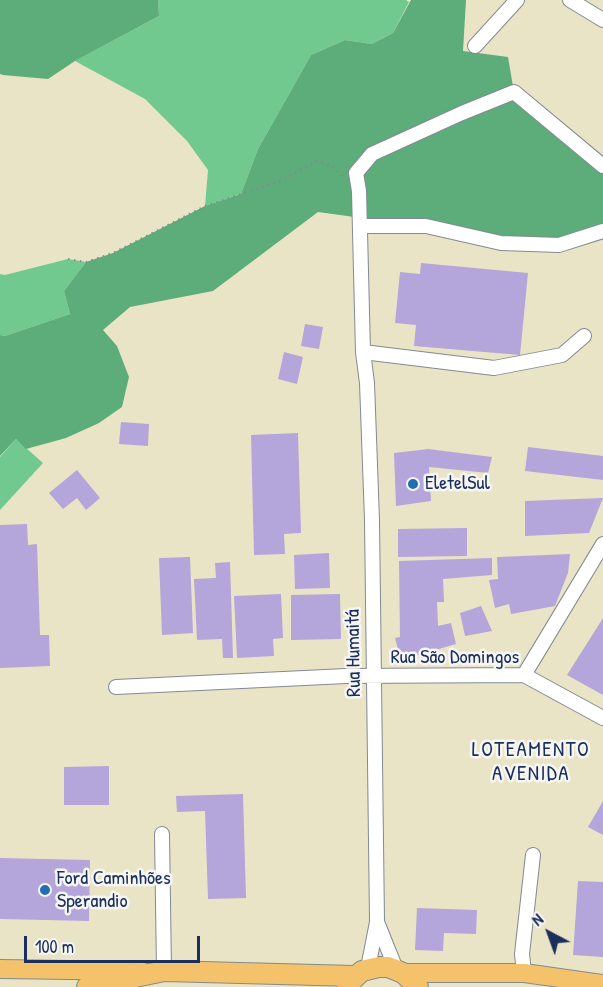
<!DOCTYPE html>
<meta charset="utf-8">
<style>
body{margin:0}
#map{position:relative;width:603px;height:987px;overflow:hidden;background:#eae4c6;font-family:"Patrick Hand",sans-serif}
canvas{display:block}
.north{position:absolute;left:519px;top:903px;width:60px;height:60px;-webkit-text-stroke:4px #f6f6f2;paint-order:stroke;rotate:319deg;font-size:16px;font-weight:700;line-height:24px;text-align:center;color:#1b2f5e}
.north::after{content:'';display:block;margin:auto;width:21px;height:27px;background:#1b2f5e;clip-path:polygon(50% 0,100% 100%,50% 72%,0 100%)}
.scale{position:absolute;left:24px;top:936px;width:176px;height:27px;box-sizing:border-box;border:3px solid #1b2f5e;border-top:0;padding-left:8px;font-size:18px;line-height:21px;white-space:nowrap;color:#1b2f5e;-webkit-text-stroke:4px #f6f6f2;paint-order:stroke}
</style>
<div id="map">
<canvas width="603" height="987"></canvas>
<div class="north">N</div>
<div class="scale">100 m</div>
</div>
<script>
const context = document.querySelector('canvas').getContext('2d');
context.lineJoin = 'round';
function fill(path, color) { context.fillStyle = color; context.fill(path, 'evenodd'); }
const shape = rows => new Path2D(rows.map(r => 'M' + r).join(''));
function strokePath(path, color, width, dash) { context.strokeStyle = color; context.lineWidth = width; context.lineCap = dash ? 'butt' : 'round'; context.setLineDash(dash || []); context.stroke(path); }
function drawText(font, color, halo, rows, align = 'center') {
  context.font = font + ' "Patrick Hand",sans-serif'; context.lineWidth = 5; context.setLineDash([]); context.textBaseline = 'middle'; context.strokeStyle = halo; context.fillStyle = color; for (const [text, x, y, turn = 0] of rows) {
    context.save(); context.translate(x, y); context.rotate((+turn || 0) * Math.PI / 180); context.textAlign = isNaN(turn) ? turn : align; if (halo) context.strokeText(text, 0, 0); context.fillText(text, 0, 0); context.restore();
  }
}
const green = shape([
 [158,0,406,0,409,2,393,33,372,44,345,40,311,55,258,149,241,194,205,206,208,170,187,141,145,99,75,61,159,16],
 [68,259,86,262,64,291,70,314,5,336,0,335,0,274,5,275],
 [16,439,43,463,0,510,0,457]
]);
const forest = shape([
 [0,0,158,0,159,16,75,61,48,79,3,75,0,74],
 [411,0,466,0,463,51,508,57,514,92,603,166,603,231,559,245,318,212,213,291,130,307,103,330,117,346,129,377,122,407,99,423,66,438,26,449,16,439,0,456,0,335,5,336,70,314,64,291,86,262,113,253,205,206,241,194,258,149,311,55,345,40,372,44,393,33]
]);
const building = shape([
 [421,263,528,273,520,355,414,346,416,325,395,323,400,272,420,274],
 [305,324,323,327,319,349,301,346],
 [284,352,303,357,297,384,278,379],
 [121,422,149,424,148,446,119,444],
 [298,433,301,533,284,534,285,554,254,555,251,435],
 [528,447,603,456,603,480,525,471],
 [428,449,492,457,488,473,429,467,431,501,396,506,394,453],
 [77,470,100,498,86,510,77,498,63,509,49,493],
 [603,498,589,533,525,536,525,501],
 [27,524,28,545,37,544,40,635,49,635,50,666,0,668,0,525],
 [467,528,467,556,398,557,398,529],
 [329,553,330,588,295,589,294,555],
 [570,554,568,573,555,606,511,614,509,604,495,608,489,580,498,579,497,557],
 [190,557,193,633,162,635,159,558],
 [492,558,492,575,443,579,444,602,437,602,438,626,451,623,456,644,401,660,395,638,400,637,399,561],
 [230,562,233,658,223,658,222,639,197,640,194,579,216,578,215,563],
 [281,594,283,638,273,639,274,656,237,658,234,596],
 [340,594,341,639,291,640,291,595],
 [481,606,492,631,465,636,460,613],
 [603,618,603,695,567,675],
 [109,766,109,805,64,805,64,767],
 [243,794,246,898,208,899,205,811,177,812,176,796],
 [603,801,603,835,588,827],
 [0,858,90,860,89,921,0,919],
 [578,881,603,882,603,957,573,955],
 [417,908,477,910,476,934,444,933,443,951,415,950]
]);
const path = shape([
 [68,259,86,262,113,253,205,206,283,180,316,161,330,165,343,177]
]);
const minor = shape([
 [570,0,603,20],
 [475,46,517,0],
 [360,226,426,226,501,243,559,245,603,231],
 [363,352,494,368,562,355,584,336],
 [524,675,603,544],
 [116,687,346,676,524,675,603,718],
 [162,834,164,971],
 [377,922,396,969],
 [368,968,377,922,372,520,367,383,363,352,359,191,356,173,372,154,462,113,514,92,603,166],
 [524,973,522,954,533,855]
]);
const major = shape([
 [0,969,141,971],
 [403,973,524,973,603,984]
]);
const highway = shape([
 [347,985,362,971,379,967,388,967,403,973,418,987],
 [87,987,164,971,355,976]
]);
const markers = [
 [413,484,6,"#1f6fb2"],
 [45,890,6,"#1f6fb2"]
];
const poiNames = [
 ["EletelSul",425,484],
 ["Ford Caminhões",57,879],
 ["Sperandio",57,902]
];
const streetNames = [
 ["Rua Humaitá",354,653,-91],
 ["Rua São Domingos",455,658]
];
const neighbourhoodNames = [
 ["LOTEAMENTO",531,750],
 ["AVENIDA",531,774]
];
fill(green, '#71c98f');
fill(forest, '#5cad7a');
fill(building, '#b4a5da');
strokePath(minor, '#828a92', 16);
strokePath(major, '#828a92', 20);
strokePath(highway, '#828a92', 22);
strokePath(path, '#828a92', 2, [1.5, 4.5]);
strokePath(minor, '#fff', 14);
strokePath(major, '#f4c26a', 18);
strokePath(highway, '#f4c26a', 20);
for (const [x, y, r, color] of markers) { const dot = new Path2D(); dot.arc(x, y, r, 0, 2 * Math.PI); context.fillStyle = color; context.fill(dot); strokePath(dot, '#f6f6f2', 2); }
drawText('20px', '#1b2f5e', '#f6f6f2', poiNames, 'left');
drawText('20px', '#1b2f5e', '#f6f6f2', streetNames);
context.letterSpacing = '1.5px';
drawText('21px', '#1b2f5e', '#f6f6f2', neighbourhoodNames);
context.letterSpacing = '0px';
</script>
